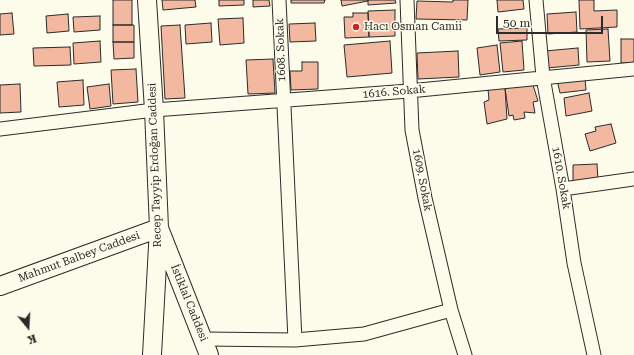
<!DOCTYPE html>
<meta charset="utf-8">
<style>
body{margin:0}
#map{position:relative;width:634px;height:355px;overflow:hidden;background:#fdfbea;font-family:"Roboto Serif",serif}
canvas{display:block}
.north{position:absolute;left:8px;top:307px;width:40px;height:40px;-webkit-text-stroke:3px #fdfbea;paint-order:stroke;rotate:162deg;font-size:11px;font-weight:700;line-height:16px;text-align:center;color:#2b2b2b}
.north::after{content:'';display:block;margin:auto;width:14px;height:18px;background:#2b2b2b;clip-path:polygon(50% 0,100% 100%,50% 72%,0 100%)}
.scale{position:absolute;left:496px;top:16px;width:107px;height:18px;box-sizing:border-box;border:2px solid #2b2b2b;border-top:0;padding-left:5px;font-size:12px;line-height:14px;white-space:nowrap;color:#2b2b2b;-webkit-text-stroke:3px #fdfbea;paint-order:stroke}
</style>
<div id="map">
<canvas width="634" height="355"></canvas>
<div class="north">K</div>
<div class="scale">50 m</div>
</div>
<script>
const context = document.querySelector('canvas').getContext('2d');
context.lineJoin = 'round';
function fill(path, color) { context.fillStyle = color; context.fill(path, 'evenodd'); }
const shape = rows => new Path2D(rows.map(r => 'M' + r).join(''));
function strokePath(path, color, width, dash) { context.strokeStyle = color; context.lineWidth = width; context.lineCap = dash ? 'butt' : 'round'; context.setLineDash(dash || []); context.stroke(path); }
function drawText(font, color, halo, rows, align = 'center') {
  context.font = font + ' "Roboto Serif",serif'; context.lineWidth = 3; context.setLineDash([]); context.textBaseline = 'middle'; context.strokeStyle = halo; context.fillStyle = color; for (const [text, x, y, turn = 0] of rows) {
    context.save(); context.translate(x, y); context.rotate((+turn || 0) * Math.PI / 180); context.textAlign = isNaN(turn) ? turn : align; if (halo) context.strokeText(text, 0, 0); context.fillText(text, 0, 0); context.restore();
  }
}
const building = shape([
 [113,0,132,0,132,25,113,25,113,0],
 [162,0,195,0,196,7,163,10,162,0],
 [219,0,244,0,244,5,219,6,219,0],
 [253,0,269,0,270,6,253,7,253,0],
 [291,0,325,0,324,3,291,3,291,0],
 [341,0,368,0,368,1,342,6,341,0],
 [368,0,395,0,396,3,368,5,368,0],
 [453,0,468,0,467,20,416,19,417,1,453,2,453,0],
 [497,0,523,0,524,9,498,12,497,0],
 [579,0,594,0,594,11,617,10,617,27,580,29,579,0],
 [395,10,395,36,369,37,368,11,395,10],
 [576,12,577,32,548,34,547,14,576,12],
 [12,13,14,34,0,35,0,14,12,13],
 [353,13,368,13,369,37,345,38,344,17,353,17,353,13],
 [68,14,69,31,47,33,46,16,68,14],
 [100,16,100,30,74,32,73,17,100,16],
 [243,18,244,43,220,45,218,19,243,18],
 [211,23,212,42,186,44,185,25,211,23],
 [315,23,316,41,290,42,289,24,315,23],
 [113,25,134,25,134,42,113,42,113,25],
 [180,25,185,98,165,99,161,26,180,25],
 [527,28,527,40,499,41,498,29,527,28],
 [608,29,610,61,587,62,586,30,608,29],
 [621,39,634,39,634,63,621,63,621,39],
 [100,41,101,62,74,64,73,43,100,41],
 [390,41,392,73,347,77,344,45,390,41],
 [522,41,524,70,503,72,500,43,522,41],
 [113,42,134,42,134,58,114,59,113,42],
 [497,45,500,72,480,75,477,48,497,45],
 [70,47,71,65,34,66,33,48,70,47],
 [578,48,579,65,547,68,545,51,578,48],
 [458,51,459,77,418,79,417,53,458,51],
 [273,59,275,93,248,94,246,60,273,59],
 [302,62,318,62,318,89,291,90,290,71,302,71,302,62],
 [136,69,138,102,113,104,111,70,136,69],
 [585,78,586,90,560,93,557,80,585,78],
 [83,80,84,105,59,107,57,82,83,80],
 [20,84,21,112,0,113,0,85,20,84],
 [109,84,111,106,90,109,87,87,109,84],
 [533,85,538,101,533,102,535,113,524,112,525,118,514,120,513,115,509,116,505,88,533,85],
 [505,88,507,119,487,124,484,102,489,100,488,89,505,88],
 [589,93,592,111,566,116,564,98,589,93],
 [611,124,616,143,590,151,585,134,596,131,595,127,611,124],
 [597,164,598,181,573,184,573,165,597,164]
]);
const street = shape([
 [279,0,295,340],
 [407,0,412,130,425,198,451,310,465,355],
 [536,0,543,77,563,189,574,263,594,355],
 [0,129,154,110,409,91,634,69],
 [563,189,634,179],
 [203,339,295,340,364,334,451,310]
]);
const secondary = shape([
 [147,0,154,110,159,228,152,355],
 [0,286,159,228,209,355]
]);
const markers = [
 [356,27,4,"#c62828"]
];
const poiNames = [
 ["Hacı Osman Camii",364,27]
];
const streetNames = [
 ["1608. Sokak",281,50,-92],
 ["1616. Sokak",394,92,-5],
 ["Recep Tayyip Erdoğan Caddesi",155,165,-92],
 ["1610. Sokak",561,178,80],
 ["1609. Sokak",422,180,79],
 ["Mahmut Balbey Caddesi",79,257,-20],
 ["İstiklal Caddesi",189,303,68]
];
fill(building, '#f2b8a0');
strokePath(building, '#2b2b2b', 1);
strokePath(street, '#2b2b2b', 15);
strokePath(secondary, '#2b2b2b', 20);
strokePath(street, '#fdfbea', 13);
strokePath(secondary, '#fdfbea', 18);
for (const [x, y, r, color] of markers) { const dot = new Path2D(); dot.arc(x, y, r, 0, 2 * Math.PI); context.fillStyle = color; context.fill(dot); strokePath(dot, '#fdfbea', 1.5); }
drawText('11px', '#2b2b2b', '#fdfbea', poiNames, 'left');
drawText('11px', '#2b2b2b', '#fdfbea', streetNames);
</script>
